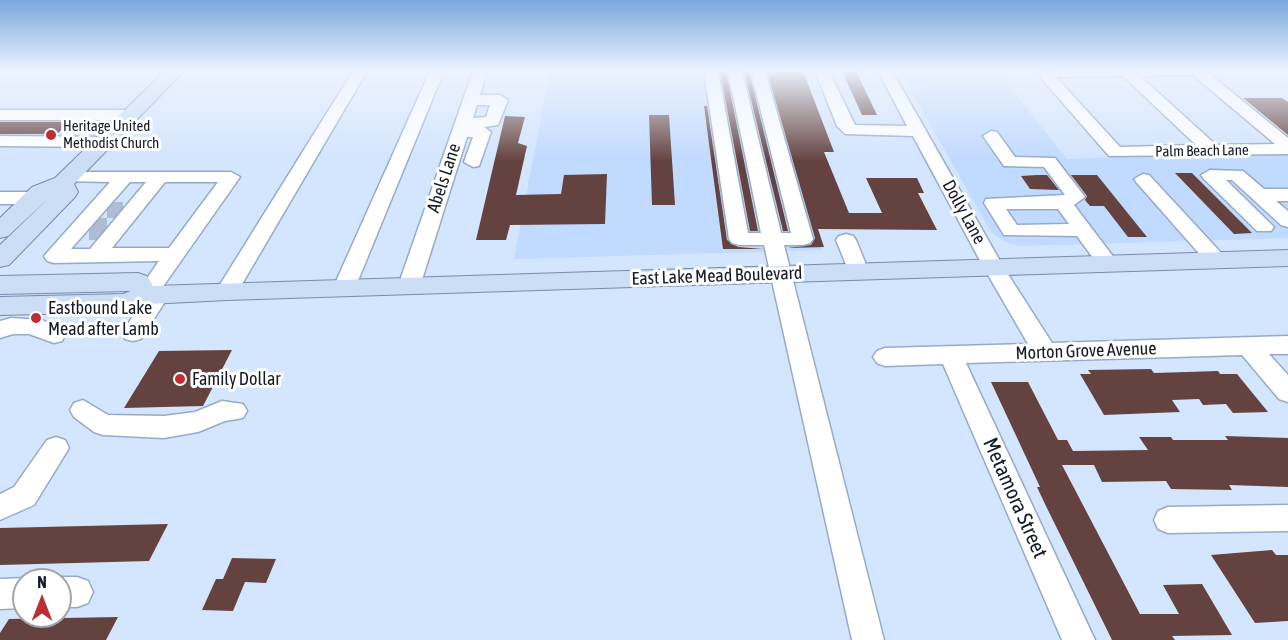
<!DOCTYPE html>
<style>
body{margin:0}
#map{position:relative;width:1288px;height:640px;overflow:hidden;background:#d4e5fe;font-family:"Asap Condensed",sans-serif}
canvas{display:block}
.north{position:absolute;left:12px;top:568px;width:60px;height:60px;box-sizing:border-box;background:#fff;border:2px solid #a1a4a8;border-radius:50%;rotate:0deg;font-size:16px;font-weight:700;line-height:24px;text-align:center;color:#141b26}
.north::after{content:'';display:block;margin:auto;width:21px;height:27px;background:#bd2d32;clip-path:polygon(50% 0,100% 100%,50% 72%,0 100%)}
</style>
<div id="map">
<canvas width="1288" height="640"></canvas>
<div class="north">N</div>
</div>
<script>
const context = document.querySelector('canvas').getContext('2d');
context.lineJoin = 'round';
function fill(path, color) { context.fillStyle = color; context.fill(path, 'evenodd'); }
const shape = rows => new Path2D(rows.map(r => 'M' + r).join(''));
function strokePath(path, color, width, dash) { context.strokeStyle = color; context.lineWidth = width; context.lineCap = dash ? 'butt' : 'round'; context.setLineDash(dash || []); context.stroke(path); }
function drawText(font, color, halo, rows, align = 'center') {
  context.font = font + ' "Asap Condensed",sans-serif'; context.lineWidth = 6; context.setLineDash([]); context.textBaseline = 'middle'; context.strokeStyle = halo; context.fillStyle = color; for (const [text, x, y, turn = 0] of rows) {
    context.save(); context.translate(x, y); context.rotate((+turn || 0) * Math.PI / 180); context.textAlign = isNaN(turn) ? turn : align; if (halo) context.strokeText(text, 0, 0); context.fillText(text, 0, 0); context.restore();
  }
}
const built = shape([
 [550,71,772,71,823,250,514,259],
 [900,71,997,71,1067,159,1288,151,1288,238,1018,246,1004,241,991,232]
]);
const building = shape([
 [720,71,726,71,758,231,750,231],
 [744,71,749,71,788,231,783,231],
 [767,71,803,71,834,152,824,152,849,213,882,213,866,178,917,178,924,193,918,193,937,230,818,229,824,247,787,248,811,245,815,238],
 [842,71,856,71,877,115,862,115],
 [1243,98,1282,98,1288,102,1288,135],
 [704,106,707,106,727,240,738,247,763,249,723,249],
 [649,115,669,115,675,205,652,205],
 [505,116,525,117,518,143,527,146,516,195,561,194,564,175,607,174,605,224,510,225,506,240,476,240],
 [0,122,70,122,57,134,0,134],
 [1175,173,1192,173,1252,233,1234,234],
 [1037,175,1047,175,1059,190,1030,189,1021,176],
 [1071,175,1097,175,1147,237,1128,237,1104,206,1090,206,1085,200,1087,196],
 [232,350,203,406,124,408,159,351],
 [1151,369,1154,373,1218,371,1220,374,1237,374,1268,412,1233,413,1226,404,1203,405,1199,399,1172,400,1180,412,1104,415,1080,374,1091,374,1088,370],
 [991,382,1028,382,1058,440,1067,440,1073,451,1148,450,1139,437,1171,437,1173,440,1228,440,1225,436,1288,438,1288,487,1229,485,1232,490,1171,489,1166,481,1102,482,1094,465,1062,465,1140,614,1179,614,1163,585,1202,584,1232,635,1172,636,1175,640,1112,640,1045,504,1037,487,1040,487],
 [168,524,149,561,0,565,0,528],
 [1272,550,1276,555,1288,555,1288,621,1255,623,1211,555],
 [232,558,276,559,266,583,245,582,233,611,202,610,216,579,223,579],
 [118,617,106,640,0,640,0,633,9,619]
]);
const minorTunnelFar1 = shape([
 [107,210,123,210]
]);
const minorTunnel = shape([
 [89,229,107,229]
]);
const minor = shape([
 [353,71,367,71,235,296,227,298,219,296,216,291,353,71],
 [430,71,444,71,355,288,352,293,344,295,336,293,333,288,430,71],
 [473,71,487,71,480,95,500,95,508,100,498,125,484,127,491,132,479,166,473,167,464,162,473,137,467,137,420,286,417,291,409,293,401,291,398,286,473,71],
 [477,105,490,105,486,117,473,118,477,105],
 [704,71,718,71,748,233,761,233,728,71,742,71,781,233,791,233,751,71,765,71,813,239,810,243,803,245,784,245,884,640,852,640,764,245,739,245,732,243,729,239,704,71],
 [815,71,829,71,855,125,907,126,878,71,892,71,1004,268,1052,343,1288,336,1288,354,1269,354,1288,375,1288,402,1279,399,1242,355,966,363,1095,640,1062,640,943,364,885,366,877,363,873,357,877,351,885,348,1028,344,984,268,913,136,845,134,837,126,815,71],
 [1035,71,1206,71,1288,138,1288,154,1109,156,1035,71],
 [1193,75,1275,144,1216,145,1140,76,1193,75],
 [1123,76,1196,145,1120,147,1056,77,1123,76],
 [0,110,131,110,139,115,131,120,0,120,0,110],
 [991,131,997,132,1015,157,1055,158,1085,197,1074,205,1115,259,1118,264,1115,269,1101,269,1077,236,1004,235,984,203,986,199,1065,195,1044,167,1004,166,983,136,991,131],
 [1006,209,1058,209,1069,224,1017,225,1006,209],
 [0,136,105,137,113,142,105,147,0,146,0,136],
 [1210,170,1243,171,1264,189,1288,189,1288,201,1276,201,1288,211,1288,227,1281,225,1232,180,1226,180,1274,227,1271,231,1257,231,1204,179,1201,175,1210,170],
 [69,172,231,172,240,177,162,288,170,294,141,339,133,341,125,339,122,333,143,301,135,295,159,261,54,263,47,261,44,256,110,182,63,181,60,177,63,173,69,172],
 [130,182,146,182,90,249,71,249,130,182],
 [165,182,218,182,169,248,112,248,165,182],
 [1143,174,1149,175,1224,256,1227,261,1224,266,1210,266,1137,183,1134,179,1143,174],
 [0,192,34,192,43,198,34,204,0,204,0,192],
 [846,234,853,236,856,240,869,272,866,277,859,279,852,277,849,272,836,240,839,236,846,234],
 [11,318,42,320,62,329,65,335,62,341,54,343,29,334,13,334,0,338,0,321,11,318],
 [83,400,108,415,164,416,195,412,222,401,243,404,247,411,243,418,225,421,198,432,164,438,103,435,94,432,74,417,70,410,74,403,83,400],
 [56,437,65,440,69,448,34,505,0,520,0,494,14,487,47,440,56,437],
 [1288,505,1288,531,1168,533,1158,529,1154,520,1158,511,1168,507,1288,505],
 [60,577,77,577,88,581,93,592,88,603,77,607,60,607,60,580,52,580,60,577],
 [24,578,29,580,24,580,24,608,0,609,0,579,24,578]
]);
const major = shape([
 [165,71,184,71,74,184,78,192,75,197,9,265,0,267,0,245,51,196,8,236,0,238,0,218,32,187,55,178,165,71],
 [1288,250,1288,266,227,300,149,304,126,312,0,315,0,297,123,294,131,291,0,294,0,276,138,273,147,276,153,286,1288,250]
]);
const markers = [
 [51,135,6,"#bd2d32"],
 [36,318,6,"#bd2d32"],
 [180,379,6,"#bd2d32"]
];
const farPoinames = [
 ["Heritage United",63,126],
 ["Methodist Church",63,143]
];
const farStreetnames = [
 ["Palm Beach Lane",1202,151,-1]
];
const streetNames = [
 ["Abels Lane",444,178,-72],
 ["Dolly Lane",964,212,61],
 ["East Lake Mead Boulevard",717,276,-2],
 ["Morton Grove Avenue",1086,351,-2]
];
const poiNames = [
 ["Eastbound Lake",48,308],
 ["Mead after Lamb",48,329],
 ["Family Dollar",192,379]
];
const nearStreetnames = [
 ["Metamora Street",1015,498,66]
];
fill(built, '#c1daff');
fill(building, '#64423f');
strokePath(minorTunnelFar1, '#aebdd3', 16, [16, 8]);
strokePath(minorTunnel, '#aebdd3', 22, [22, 11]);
strokePath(minor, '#96aac7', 3);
strokePath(major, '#768aa9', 2);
fill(minor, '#fff');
fill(major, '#ccddf6');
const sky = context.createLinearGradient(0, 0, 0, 161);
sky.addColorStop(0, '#79a8dd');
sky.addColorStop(0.44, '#ecf3ff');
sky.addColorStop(1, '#ecf3ff00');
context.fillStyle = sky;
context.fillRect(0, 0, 1288, 161);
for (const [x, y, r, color] of markers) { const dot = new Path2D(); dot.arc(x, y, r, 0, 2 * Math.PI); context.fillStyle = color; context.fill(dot); strokePath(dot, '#fff', 2); }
drawText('15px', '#141b26', '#fff', farPoinames, 'left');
drawText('15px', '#141b26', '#fff', farStreetnames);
drawText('18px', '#141b26', '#fff', streetNames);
drawText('18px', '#141b26', '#fff', poiNames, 'left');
drawText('21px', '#141b26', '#fff', nearStreetnames);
</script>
